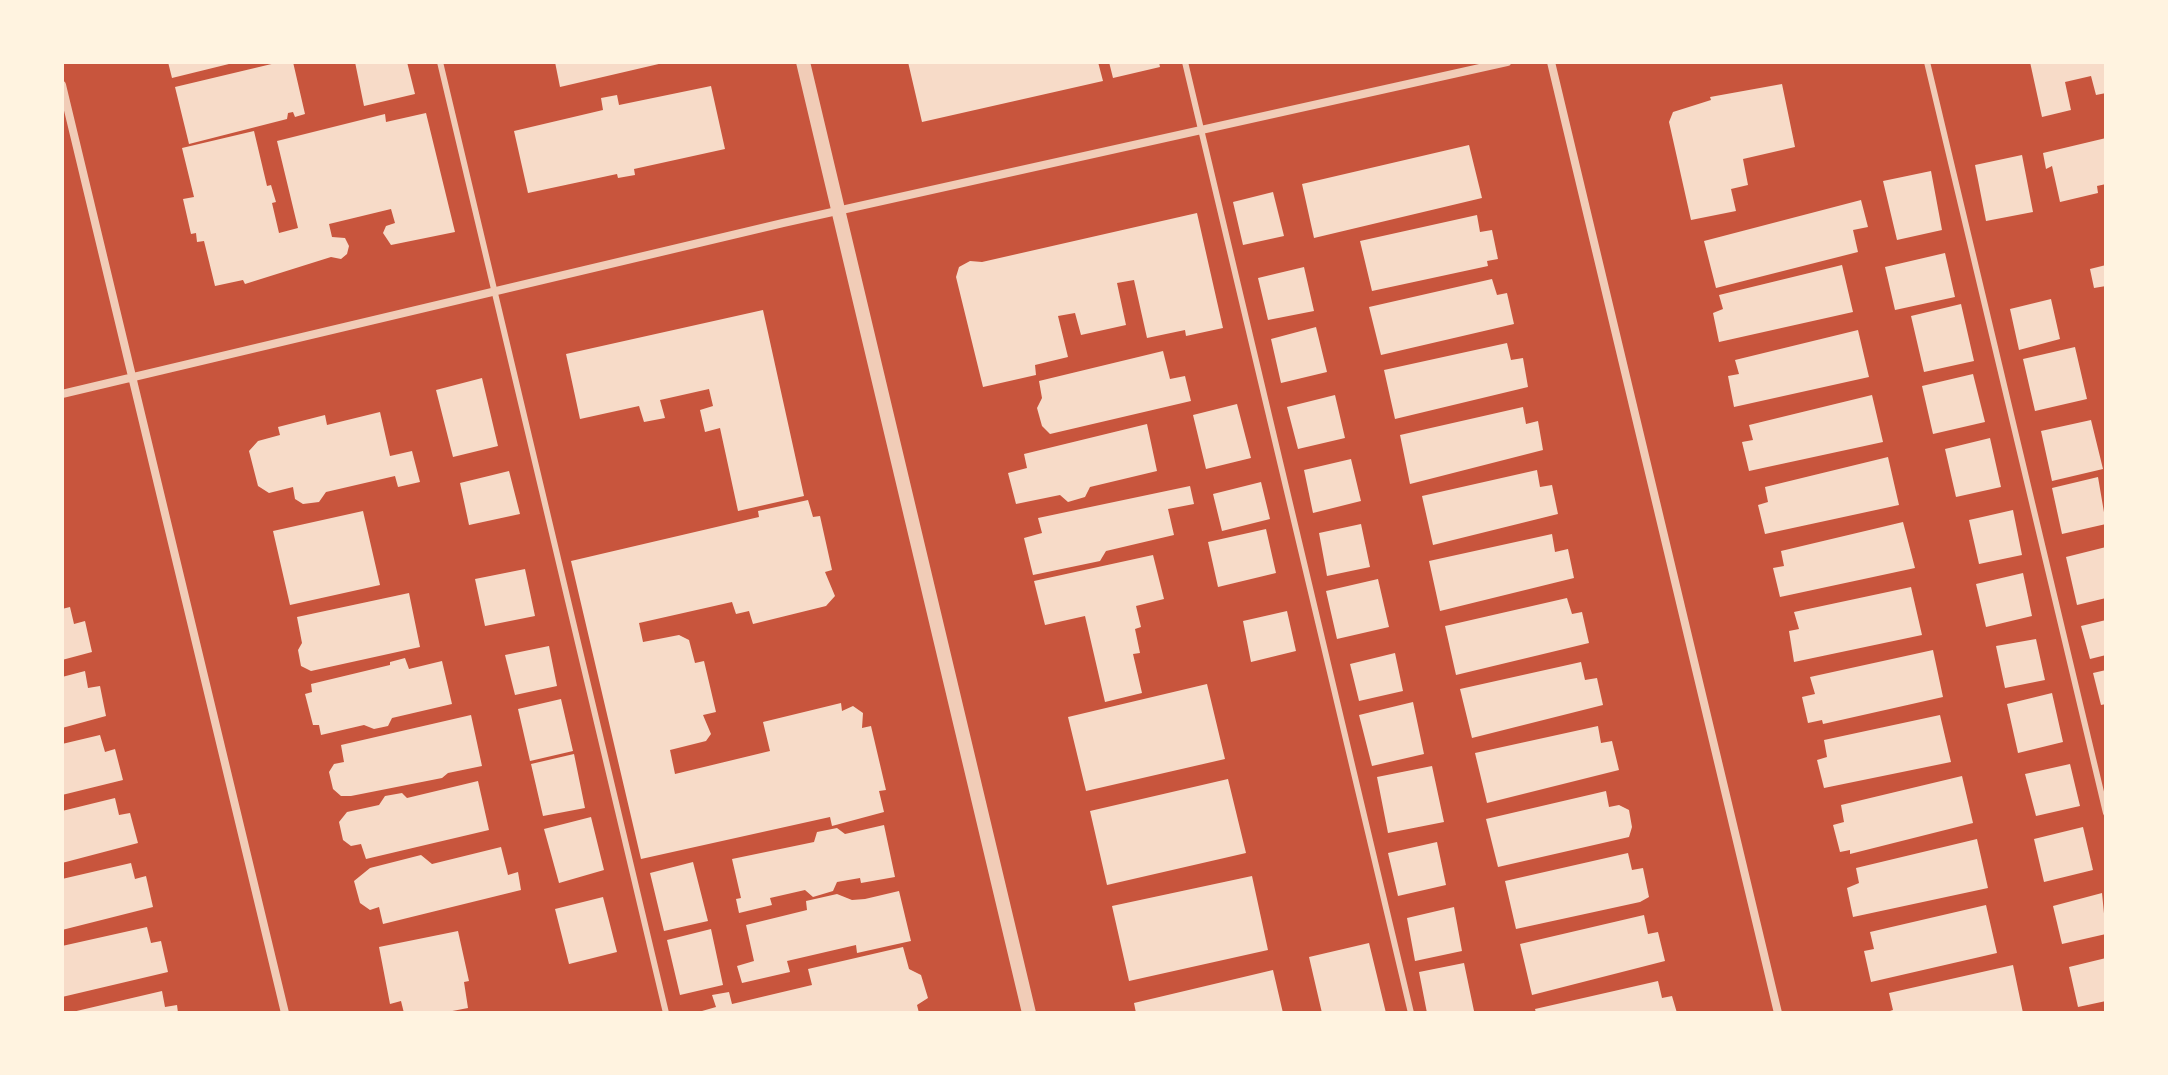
<!DOCTYPE html>
<style>
body{margin:0}
#map{position:relative;width:2168px;height:1075px;overflow:hidden;background:#c8553d;font-family:Signika,sans-serif}
canvas{display:block}
.frame{position:absolute;inset:0;border:64px solid #fff3e0;pointer-events:none}
</style>
<div id="map">
<canvas width="2168" height="1075"></canvas>
<div class="frame"></div>
</div>
<script>
const context = document.querySelector('canvas').getContext('2d');
context.lineJoin = 'round';
function fill(path, color) { context.fillStyle = color; context.fill(path, 'evenodd'); }
const shape = rows => new Path2D(rows.map(r => 'M' + r).join(''));
function strokePath(path, color, width, dash) { context.strokeStyle = color; context.lineWidth = width; context.lineCap = dash ? 'butt' : 'round'; context.setLineDash(dash || []); context.stroke(path); }
const building = shape([
 [168,62,233,62,233,63,172,78],
 [280,62,293,62,305,114,295,117,293,112,288,113,287,119,189,144,175,87],
 [355,62,407,62,415,94,364,106],
 [555,62,662,62,663,63,560,87],
 [908,62,1098,62,1103,81,922,122],
 [1109,62,1159,62,1160,67,1113,78],
 [2030,62,2106,62,2106,93,2096,95,2091,76,2065,82,2071,110,2042,117],
 [1782,84,1795,147,1743,159,1748,185,1731,189,1736,211,1691,220,1669,122,1673,112,1711,100,1710,97],
 [711,86,725,149,634,169,635,175,618,178,617,174,528,193,514,131,603,110,601,98,617,95,619,105],
 [426,113,455,232,391,245,383,233,386,226,395,223,391,209,329,224,332,237,345,238,349,246,347,254,341,259,331,257,245,284,243,280,215,286,204,241,197,242,196,233,191,234,183,199,194,197,182,148,254,131,267,186,271,185,276,202,272,203,279,233,298,228,277,141,385,114,386,122],
 [2106,138,2106,184,2097,186,2098,193,2060,202,2052,166,2046,169,2043,153],
 [1469,145,1482,198,1314,238,1302,184],
 [2022,155,2033,212,1986,221,1975,165],
 [1931,171,1942,230,1897,240,1883,181],
 [1273,192,1284,236,1243,245,1233,202],
 [1861,200,1868,227,1853,230,1858,252,1716,288,1704,241],
 [1197,213,1223,328,1186,336,1185,330,1147,338,1134,280,1117,283,1126,325,1081,335,1075,313,1058,316,1068,357,1035,365,1036,375,983,387,956,277,959,267,970,261,982,262],
 [1477,215,1480,232,1492,230,1498,259,1487,261,1488,266,1372,291,1360,241],
 [1945,253,1955,297,1895,310,1885,267],
 [1842,265,1853,312,1719,342,1713,313,1723,309,1719,295],
 [2106,265,2106,286,2094,288,2090,269],
 [1304,267,1314,311,1268,320,1258,278],
 [1492,279,1497,295,1507,293,1514,324,1381,355,1369,307],
 [2051,299,2060,339,2019,350,2010,309],
 [1961,304,1974,361,1924,372,1911,316],
 [763,310,804,496,738,511,720,428,705,432,700,410,713,406,709,389,660,400,665,418,644,422,639,406,580,419,566,354],
 [1316,327,1327,372,1281,383,1271,339],
 [1858,330,1869,377,1734,407,1728,376,1739,374,1735,360],
 [1507,343,1511,360,1523,358,1528,387,1395,419,1384,370],
 [2075,347,2087,399,2035,411,2023,359],
 [1163,351,1170,379,1185,376,1191,401,1050,434,1042,426,1037,408,1042,398,1039,381],
 [1973,374,1985,422,1933,434,1922,386],
 [482,378,498,446,453,457,436,390],
 [1335,395,1345,438,1298,449,1287,407],
 [1872,395,1883,442,1749,471,1742,442,1753,440,1749,425],
 [1237,404,1251,458,1206,469,1193,415],
 [1523,407,1526,424,1538,421,1543,450,1410,484,1400,435],
 [380,412,390,456,412,451,420,482,398,487,395,476,326,492,319,502,303,504,295,499,293,487,269,493,258,486,249,451,258,441,280,435,278,427,325,415,327,425],
 [2091,420,2103,469,2052,481,2041,431],
 [1147,424,1157,471,1090,487,1085,497,1068,502,1060,495,1016,504,1008,473,1027,468,1024,454],
 [1990,438,2001,487,1956,497,1945,449],
 [1888,457,1899,505,1765,534,1758,505,1768,502,1765,487],
 [1351,459,1361,501,1313,513,1304,470],
 [1537,470,1540,487,1552,485,1558,514,1433,545,1422,496],
 [509,471,520,514,469,525,460,483],
 [2098,477,2106,524,2062,534,2052,488],
 [1261,482,1270,519,1222,531,1213,494],
 [1190,486,1194,504,1168,509,1174,535,1106,551,1100,561,1033,575,1024,538,1042,533,1038,518],
 [808,500,813,517,820,516,832,570,825,572,835,596,826,606,753,624,749,611,736,614,732,602,639,623,643,642,679,635,689,640,695,663,704,661,716,712,703,715,711,734,706,741,670,750,675,774,770,751,763,722,841,703,842,711,853,706,863,713,862,728,871,726,886,790,879,791,884,812,832,826,830,817,641,859,571,561,759,517,758,511],
 [2013,510,2022,555,1979,564,1969,520],
 [363,511,380,585,290,605,273,531],
 [1903,522,1915,568,1780,597,1773,568,1784,566,1781,551],
 [1361,524,1370,567,1327,576,1319,533],
 [1266,529,1276,573,1218,587,1208,542],
 [1552,534,1555,552,1568,549,1574,578,1440,611,1429,561],
 [2106,547,2106,598,2077,605,2066,557],
 [1153,555,1164,599,1136,606,1141,627,1135,629,1140,653,1133,654,1142,693,1105,702,1085,616,1045,625,1034,581],
 [525,569,535,616,485,626,475,579],
 [2023,573,2032,616,1986,627,1976,584],
 [1378,579,1389,627,1337,639,1326,591],
 [1911,587,1922,635,1794,662,1789,631,1799,629,1794,612],
 [409,593,420,647,311,671,301,666,298,650,302,643,297,617],
 [1567,598,1572,614,1582,612,1589,643,1456,675,1445,626],
 [70,607,74,624,85,621,92,652,62,660,62,609],
 [1287,611,1296,651,1251,662,1243,621],
 [2106,620,2106,655,2090,659,2081,626],
 [2036,639,2045,680,2005,688,1996,646],
 [549,646,557,686,515,695,505,655],
 [1933,650,1943,697,1823,724,1822,720,1808,723,1802,697,1815,694,1810,677],
 [1395,653,1403,691,1359,701,1350,664],
 [405,658,409,669,442,661,452,704,392,718,388,726,374,729,364,725,321,735,319,725,313,725,305,694,312,692,311,684,390,665,390,662],
 [1581,662,1585,680,1597,678,1603,705,1472,738,1460,689],
 [2106,670,2106,704,2101,705,2093,673],
 [85,671,88,688,100,686,106,716,62,728,62,677],
 [1207,684,1225,759,1086,791,1068,717],
 [2052,693,2063,742,2018,753,2007,704],
 [561,699,573,751,530,761,518,709],
 [1413,702,1424,754,1372,766,1359,715],
 [471,715,482,766,448,773,442,778,351,796,341,796,333,789,329,772,334,764,344,762,341,745],
 [1940,715,1951,762,1824,788,1817,760,1827,757,1824,740],
 [1598,726,1601,743,1612,741,1619,770,1487,803,1475,753],
 [100,735,105,752,115,749,123,780,62,795,62,744],
 [574,754,585,808,543,816,531,764],
 [2070,764,2080,806,2036,816,2025,774],
 [1432,766,1444,822,1388,833,1377,777],
 [1962,776,1973,823,1850,854,1850,850,1840,852,1833,825,1844,822,1841,805],
 [1228,779,1246,853,1107,885,1090,811],
 [478,781,489,830,366,859,361,844,351,846,343,840,339,822,347,812,379,805,385,796,402,793,407,798],
 [1606,791,1609,807,1619,805,1629,810,1632,827,1629,837,1498,867,1486,819],
 [115,798,119,815,130,813,138,843,62,863,62,811],
 [591,817,604,870,559,883,544,829],
 [884,825,895,877,861,883,860,878,837,882,833,891,813,897,805,890,770,898,772,905,739,913,736,899,741,898,732,859,814,842,817,832,837,828,845,834],
 [2083,827,2093,870,2044,882,2034,839],
 [1977,839,1988,888,1853,917,1847,888,1859,883,1856,868],
 [1437,842,1446,885,1398,896,1388,853],
 [501,847,508,875,518,872,521,890,383,924,379,907,370,910,360,903,354,881,370,868,421,855,432,864],
 [1628,853,1632,870,1643,868,1649,897,1640,902,1516,929,1505,881],
 [693,862,708,921,664,931,650,873],
 [131,863,135,879,146,876,153,907,62,930,62,879],
 [1252,876,1268,950,1129,981,1112,906],
 [899,891,911,941,857,953,856,945,787,961,790,972,742,983,737,966,754,961,746,925,807,910,806,901,837,894,852,900,865,899],
 [2102,893,2106,934,2062,944,2053,906],
 [603,897,617,952,569,964,555,909],
 [1986,905,1997,953,1871,982,1864,951,1874,949,1870,932],
 [1454,907,1462,951,1415,961,1407,918],
 [1644,915,1648,934,1658,932,1665,961,1532,995,1520,944],
 [147,927,151,943,161,941,168,972,62,997,62,946],
 [711,929,723,985,680,995,667,940],
 [458,931,469,981,464,982,468,1008,442,1013,404,1013,401,1001,390,1004,379,947],
 [1369,943,1386,1013,1322,1013,1309,957],
 [903,947,909,969,921,975,928,998,917,1005,919,1013,695,1013,716,1007,712,995,729,992,732,1004,812,985,808,969],
 [2106,958,2106,1001,2078,1007,2069,967],
 [1464,963,1474,1011,1427,1013,1419,972],
 [2013,965,2023,1013,1884,1013,1893,1010,1889,993],
 [1273,970,1283,1013,1136,1013,1134,1003],
 [1658,981,1662,998,1672,996,1677,1013,1536,1013,1535,1009],
 [162,991,165,1007,177,1005,178,1013,68,1013]
]);
const service = shape([
 [440,62,666,1013],
 [1185,62,1411,1013],
 [1927,62,2106,813]
]);
const minor = shape([
 [1551,62,1778,1013],
 [62,85,285,1013],
 [62,394,783,223,1507,62]
]);
const tertiary = shape([
 [803,62,1029,1013]
]);
fill(building, '#f7dbc8');
strokePath(service, '#f1ccb7', 6);
strokePath(minor, '#f1ccb7', 8);
strokePath(tertiary, '#f1ccb7', 14);
</script>
